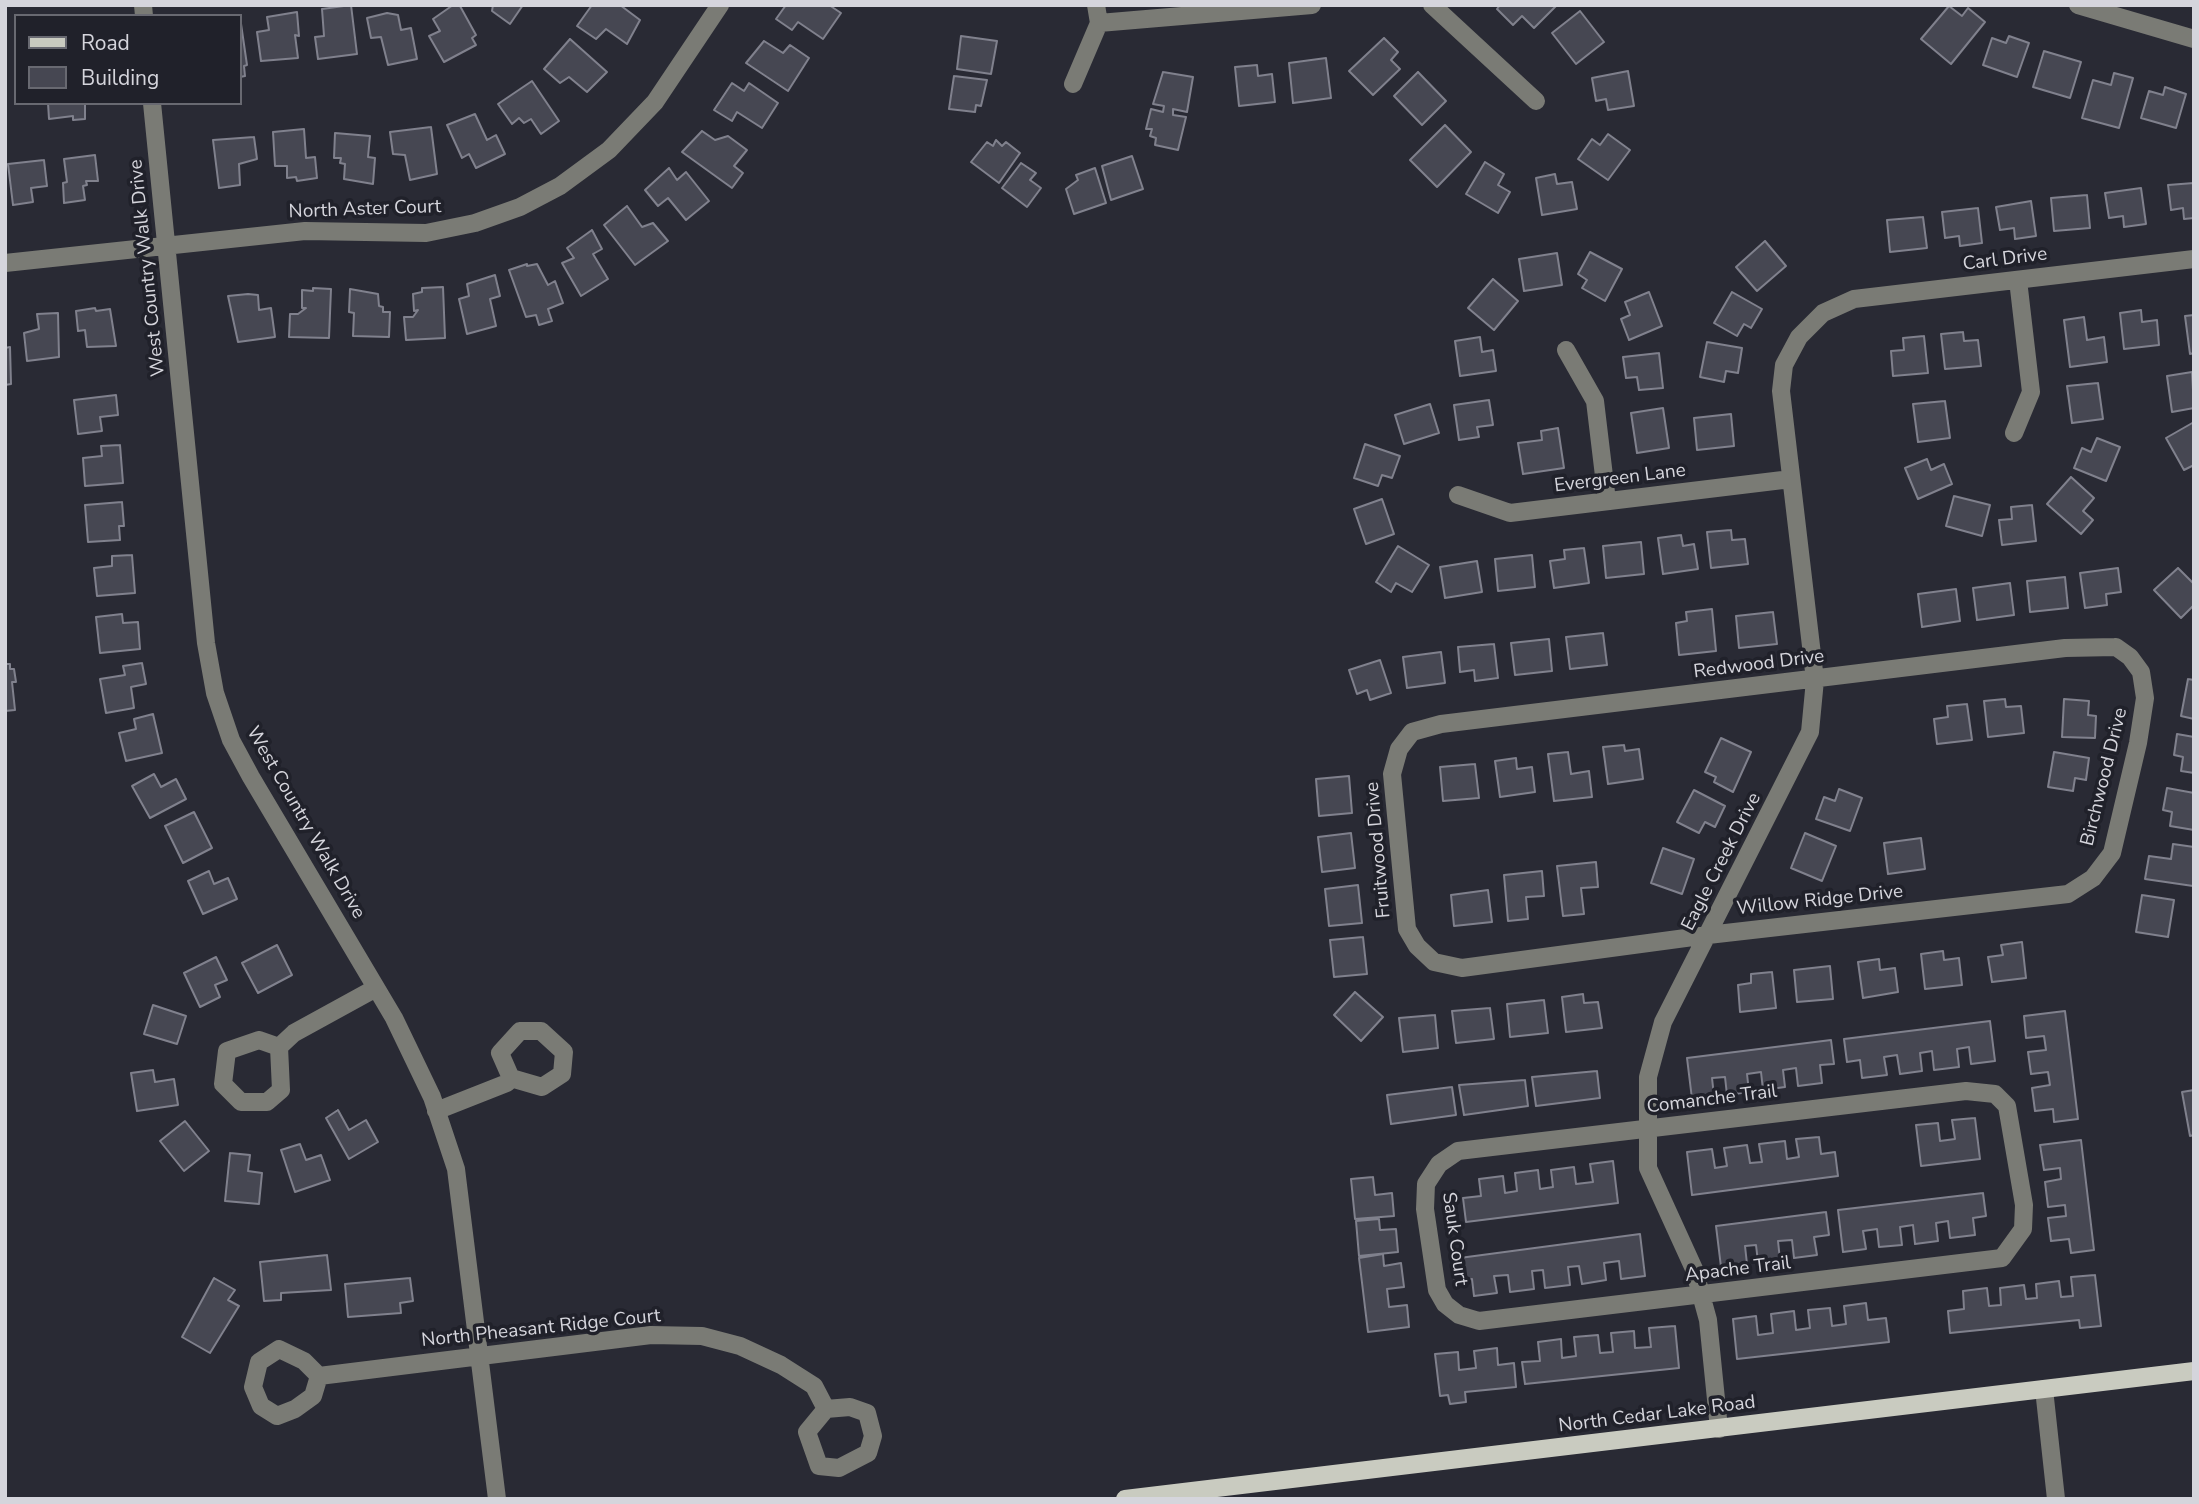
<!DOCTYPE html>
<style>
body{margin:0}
#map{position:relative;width:2199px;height:1504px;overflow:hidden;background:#292a34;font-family:"Nunito Sans",sans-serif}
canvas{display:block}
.frame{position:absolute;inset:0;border:7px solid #d5d5dc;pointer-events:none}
.legend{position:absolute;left:14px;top:14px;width:228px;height:91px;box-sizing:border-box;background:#20212a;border:2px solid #686971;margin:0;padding:9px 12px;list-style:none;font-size:21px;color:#d5d5dc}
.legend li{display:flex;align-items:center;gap:14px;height:35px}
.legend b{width:35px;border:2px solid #686971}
</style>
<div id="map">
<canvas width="2199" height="1504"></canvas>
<div class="frame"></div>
<ul class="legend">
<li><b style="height:9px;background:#c9cbc0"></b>Road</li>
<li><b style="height:19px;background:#464752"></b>Building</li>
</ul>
</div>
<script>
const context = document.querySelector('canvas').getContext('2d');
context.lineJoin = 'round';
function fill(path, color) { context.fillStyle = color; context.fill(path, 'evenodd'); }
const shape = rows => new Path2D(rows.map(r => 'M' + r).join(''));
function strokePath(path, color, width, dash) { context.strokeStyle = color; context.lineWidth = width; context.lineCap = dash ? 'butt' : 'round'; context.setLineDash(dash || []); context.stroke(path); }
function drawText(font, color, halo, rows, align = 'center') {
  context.font = font + ' "Nunito Sans",sans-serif'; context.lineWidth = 7; context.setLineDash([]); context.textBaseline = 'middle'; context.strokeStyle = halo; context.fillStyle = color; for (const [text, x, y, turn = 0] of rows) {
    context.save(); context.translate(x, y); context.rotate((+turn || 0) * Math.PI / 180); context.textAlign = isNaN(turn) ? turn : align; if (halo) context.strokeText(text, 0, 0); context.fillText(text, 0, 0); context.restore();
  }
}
const building = shape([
 [351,5,357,54,318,59,315,37,324,36,322,9,351,5],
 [453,5,460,6,476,35,472,38,476,45,444,62,429,36,440,31,433,19,453,5],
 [493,5,523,5,510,24,492,11,493,5],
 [592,5,620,5,640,20,627,44,606,29,596,39,577,26,592,5],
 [786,5,829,5,841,13,823,39,798,22,792,30,776,19,786,5],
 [1500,5,1557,5,1534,28,1522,16,1513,25,1497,9,1500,5],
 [1949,6,1962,16,1968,8,1985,22,1951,64,1921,39,1949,6],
 [1580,11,1604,42,1576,64,1552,33,1580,11],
 [297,12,299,36,295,35,298,58,261,61,257,32,269,30,267,17,297,12],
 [387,13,398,15,401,30,411,28,417,59,388,65,381,37,371,38,367,18,387,13],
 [240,17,247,65,244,66,245,76,240,77,240,17],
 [961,36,997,41,991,74,957,69,961,36],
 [2009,36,2029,43,2017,77,1983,65,1992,38,2006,43,2009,36],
 [1384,38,1398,52,1391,60,1400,69,1373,95,1349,71,1384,38],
 [570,39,607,72,587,92,569,77,560,83,544,69,570,39],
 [764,41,783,53,790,45,809,58,788,91,746,63,764,41],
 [2044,51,2081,62,2070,98,2033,87,2044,51],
 [1326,58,1331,98,1293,103,1289,63,1326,58],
 [1257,65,1258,76,1272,74,1275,102,1239,106,1235,67,1257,65],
 [1628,71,1634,106,1608,110,1606,99,1596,101,1592,78,1628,71],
 [1163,72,1193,77,1187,112,1173,109,1173,115,1186,117,1178,150,1155,145,1156,138,1150,136,1152,129,1146,129,1151,109,1163,112,1164,106,1153,104,1163,72],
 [1418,72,1446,101,1422,125,1394,96,1418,72],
 [2114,73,2133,78,2119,128,2082,118,2093,80,2111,85,2114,73],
 [954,76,987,80,981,106,976,105,975,112,949,109,954,76],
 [532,81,559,121,541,134,531,119,524,123,519,118,512,124,498,104,532,81],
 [732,83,744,91,749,83,778,103,762,128,737,112,732,121,714,110,732,83],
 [2165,87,2186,94,2176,128,2141,118,2149,91,2163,95,2165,87],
 [48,103,85,103,85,119,73,120,73,116,49,119,48,103],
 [475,114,487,140,496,135,505,154,476,168,469,154,462,158,447,125,475,114],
 [1445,125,1471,152,1437,187,1410,160,1445,125],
 [431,127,437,174,410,180,405,155,393,154,390,132,431,127],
 [304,129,306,158,315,157,317,178,297,181,296,177,287,178,287,166,275,166,273,132,304,129],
 [702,131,715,140,728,136,747,150,734,166,743,173,732,188,682,152,702,131],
 [335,133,370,136,368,157,375,158,373,184,344,179,345,164,340,163,341,158,334,158,335,133],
 [1608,134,1630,150,1608,180,1578,159,1592,139,1600,145,1608,134],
 [254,137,257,159,239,164,240,185,219,188,213,140,254,137],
 [996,140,1002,146,1006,142,1020,153,999,183,971,162,987,142,993,146,996,140],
 [95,155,98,181,86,181,87,185,83,186,85,200,64,203,63,183,67,182,64,159,95,155],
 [1132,156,1143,189,1111,200,1102,166,1132,156],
 [44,160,47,186,31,188,33,202,13,205,8,164,44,160],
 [1485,162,1504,174,1498,185,1510,192,1498,213,1466,194,1485,162],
 [1021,163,1036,173,1030,180,1041,188,1027,207,1002,188,1021,163],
 [669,168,677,180,686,172,709,201,686,220,668,198,658,206,645,190,669,168],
 [1095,168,1106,203,1074,214,1066,189,1078,180,1076,175,1095,168],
 [1555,174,1557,184,1572,182,1577,209,1542,215,1536,178,1555,174],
 [2194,183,2194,218,2184,219,2183,208,2171,210,2168,185,2194,183],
 [2141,188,2146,224,2124,227,2123,216,2109,218,2105,193,2141,188],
 [2087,195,2090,228,2054,231,2051,198,2087,195],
 [2031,201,2036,236,2015,239,2014,228,2000,230,1996,207,2031,201],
 [627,206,642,227,653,223,668,241,635,265,604,225,627,206],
 [1978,208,1982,243,1960,246,1959,236,1945,238,1942,212,1978,208],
 [1923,217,1927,248,1890,252,1887,220,1923,217],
 [592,230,602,249,593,254,608,279,581,296,562,263,574,258,567,248,592,230],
 [1765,241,1786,266,1757,291,1736,267,1765,241],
 [1590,252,1622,269,1605,301,1582,288,1587,280,1578,274,1590,252],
 [1557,253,1562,285,1524,291,1519,259,1557,253],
 [527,264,527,266,537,264,548,285,555,281,563,303,548,309,552,321,539,325,536,315,526,317,509,270,527,264],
 [495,275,500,296,490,299,496,326,467,334,459,299,469,296,467,284,495,275],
 [1493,279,1518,301,1494,330,1468,308,1493,279],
 [443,287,445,338,406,340,404,317,413,317,418,310,414,311,413,294,422,292,422,288,443,287],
 [313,288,331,289,329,338,289,337,290,314,298,314,306,308,302,308,302,290,313,291,313,288],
 [350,289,378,294,379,306,383,307,383,312,390,312,389,337,353,336,354,313,349,312,350,289],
 [1649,292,1662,326,1629,340,1621,319,1630,315,1625,302,1649,292],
 [1732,292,1762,309,1751,328,1744,324,1737,336,1714,323,1732,292],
 [248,294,258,295,259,310,271,308,275,337,238,342,228,296,248,294],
 [95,308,96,311,110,309,116,346,87,347,85,330,78,331,76,311,95,308],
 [2141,310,2142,322,2157,320,2159,345,2124,349,2120,313,2141,310],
 [58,313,59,357,27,361,24,333,39,329,37,314,58,313],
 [2194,315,2194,353,2190,354,2185,316,2194,315],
 [2084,317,2087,340,2104,337,2107,362,2070,367,2064,320,2084,317],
 [1963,332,1964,341,1978,340,1981,366,1945,369,1941,334,1963,332],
 [1924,336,1928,373,1893,376,1891,351,1904,350,1903,338,1924,336],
 [1480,337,1482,352,1493,350,1496,371,1460,376,1455,341,1480,337],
 [1707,342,1742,348,1738,373,1726,371,1724,382,1700,377,1707,342],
 [10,347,11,384,5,385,5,348,10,347],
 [1659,353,1663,388,1639,390,1637,377,1626,378,1623,357,1659,353],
 [2192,372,2194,408,2172,412,2167,376,2192,372],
 [2098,383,2103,419,2072,423,2067,386,2098,383],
 [116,395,118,415,100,417,102,431,78,434,74,400,116,395],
 [1489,400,1493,425,1477,427,1479,437,1459,440,1454,405,1489,400],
 [1945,401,1950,438,1918,442,1913,404,1945,401],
 [1430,404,1439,433,1404,444,1395,415,1430,404],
 [1663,408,1669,448,1637,453,1631,413,1663,408],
 [1731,414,1734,446,1697,450,1694,418,1731,414],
 [2194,422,2194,465,2184,470,2166,438,2194,422],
 [1558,428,1564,468,1523,474,1518,443,1542,440,1541,431,1558,428],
 [2097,438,2120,447,2106,481,2074,468,2082,448,2091,452,2097,438],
 [1365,444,1400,456,1392,478,1382,475,1378,486,1354,478,1365,444],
 [120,445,123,483,85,486,83,458,102,456,101,446,120,445],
 [1927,459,1931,470,1944,464,1952,484,1918,499,1905,468,1927,459],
 [2071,477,2094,498,2083,511,2093,520,2081,534,2047,504,2071,477],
 [1954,496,1990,505,1982,536,1946,526,1954,496],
 [1382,499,1394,534,1366,544,1354,509,1382,499],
 [122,502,124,526,119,526,120,540,88,542,85,505,122,502],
 [2032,505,2036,541,2002,545,1999,520,2012,519,2011,507,2032,505],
 [1731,530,1732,540,1745,539,1748,564,1711,568,1707,532,1731,530],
 [1681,535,1683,546,1694,544,1698,569,1663,574,1658,538,1681,535],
 [1641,542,1644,574,1606,578,1603,546,1641,542],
 [1398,546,1429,565,1412,592,1396,583,1391,592,1376,582,1398,546],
 [1584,548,1589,583,1554,588,1550,561,1565,559,1564,550,1584,548],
 [132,555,135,593,97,596,94,568,112,566,112,556,132,555],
 [1532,555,1535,587,1498,591,1495,559,1532,555],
 [1477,561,1482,592,1445,598,1440,567,1477,561],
 [2118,568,2121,592,2106,594,2107,605,2085,608,2080,573,2118,568],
 [2178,568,2194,584,2194,605,2181,618,2154,590,2178,568],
 [2065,577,2068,608,2030,612,2027,581,2065,577],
 [2010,583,2014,615,1977,620,1973,588,2010,583],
 [1956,589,1960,621,1922,627,1918,594,1956,589],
 [1712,609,1716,651,1679,655,1676,623,1687,621,1686,612,1712,609],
 [1773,612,1777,644,1739,648,1736,616,1773,612],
 [122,614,123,623,138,622,140,649,100,653,96,617,122,614],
 [1603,633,1607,665,1570,669,1566,637,1603,633],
 [1549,639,1552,671,1515,675,1511,643,1549,639],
 [1494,644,1498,678,1475,681,1474,670,1460,672,1458,647,1494,644],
 [1441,652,1445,683,1407,688,1403,657,1441,652],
 [1380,660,1391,693,1370,700,1367,690,1357,694,1349,670,1380,660],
 [142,663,146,684,131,687,134,708,106,713,100,679,125,675,123,666,142,663],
 [5,664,10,664,10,669,14,669,16,682,12,682,15,710,5,711,5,664],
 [2188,679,2194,680,2194,719,2181,716,2188,679],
 [2005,699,2006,707,2021,706,2024,733,1988,737,1984,701,2005,699],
 [2064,699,2089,701,2088,715,2096,716,2095,738,2062,737,2064,699],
 [1967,704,1972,740,1937,744,1934,719,1948,717,1947,706,1967,704],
 [153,714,162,753,126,761,119,733,136,729,134,719,153,714],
 [2177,734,2194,737,2194,773,2181,771,2183,757,2174,755,2177,734],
 [1721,738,1751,752,1733,792,1714,782,1716,777,1705,772,1721,738],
 [1624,745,1625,751,1639,749,1643,779,1608,784,1603,747,1624,745],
 [1568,752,1571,774,1589,771,1592,797,1554,801,1548,754,1568,752],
 [2054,752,2089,758,2086,780,2075,778,2073,791,2048,787,2054,752],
 [1516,758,1517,769,1532,767,1535,792,1500,797,1495,761,1516,758],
 [1475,764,1479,798,1443,801,1440,767,1475,764],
 [154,774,161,787,176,779,186,799,150,818,132,786,154,774],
 [1349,776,1352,813,1319,816,1316,779,1349,776],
 [2167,788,2194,793,2194,830,2170,826,2172,812,2163,810,2167,788],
 [1839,789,1862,798,1850,831,1816,819,1824,797,1835,801,1839,789],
 [1694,790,1725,806,1715,827,1705,822,1699,833,1677,822,1694,790],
 [194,812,212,848,183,863,165,826,194,812],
 [1351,833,1355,868,1322,872,1318,837,1351,833],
 [1805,833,1836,846,1822,881,1791,868,1805,833],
 [1921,838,1925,869,1888,874,1884,843,1921,838],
 [2173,844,2194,847,2193,886,2145,879,2149,856,2171,859,2173,844],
 [1663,848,1694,859,1682,894,1651,883,1663,848],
 [1596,862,1598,887,1581,888,1584,914,1563,916,1557,866,1596,862],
 [209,871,214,884,228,878,237,899,203,914,188,881,209,871],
 [1542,871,1544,896,1526,897,1528,919,1508,921,1504,875,1542,871],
 [1358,885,1362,923,1329,926,1325,889,1358,885],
 [1488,890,1492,922,1454,926,1451,895,1488,890],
 [2142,895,2174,900,2168,937,2136,932,2142,895],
 [1363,937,1367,974,1334,977,1330,940,1363,937],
 [2022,942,2026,978,1992,982,1988,957,2003,955,2001,945,2022,942],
 [277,945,292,975,258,993,242,963,277,945],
 [1943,951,1944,960,1959,958,1962,985,1925,989,1921,954,1943,951],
 [216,957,227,980,215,985,220,997,200,1007,184,973,216,957],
 [1879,959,1880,970,1895,968,1898,992,1863,998,1858,962,1879,959],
 [1830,966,1833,999,1797,1002,1794,970,1830,966],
 [1772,972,1776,1008,1740,1012,1738,985,1751,983,1751,974,1772,972],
 [1355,992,1383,1017,1361,1041,1334,1015,1355,992],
 [1583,994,1584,1003,1598,1002,1602,1028,1566,1032,1562,997,1583,994],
 [1544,1000,1548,1033,1510,1037,1507,1004,1544,1000],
 [153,1005,186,1016,177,1044,144,1034,153,1005],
 [1490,1008,1494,1039,1456,1043,1452,1011,1490,1008],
 [2065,1011,2078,1119,2054,1122,2053,1109,2035,1111,2032,1088,2050,1085,2048,1072,2031,1074,2028,1052,2046,1050,2044,1036,2026,1038,2024,1016,2065,1011],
 [1435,1015,1438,1048,1403,1052,1399,1018,1435,1015],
 [1990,1021,1995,1061,1971,1064,1969,1047,1957,1049,1959,1067,1934,1070,1932,1051,1920,1053,1922,1071,1900,1074,1897,1055,1884,1057,1887,1075,1862,1078,1860,1060,1847,1062,1844,1039,1990,1021],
 [1831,1040,1834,1064,1820,1065,1822,1083,1798,1086,1796,1068,1783,1070,1785,1087,1763,1090,1761,1072,1747,1074,1749,1092,1727,1095,1725,1077,1712,1078,1714,1096,1692,1099,1687,1058,1831,1040],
 [153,1070,155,1082,174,1079,178,1105,137,1111,131,1073,153,1070],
 [1597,1071,1600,1098,1536,1106,1532,1077,1597,1071],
 [1525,1080,1528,1106,1464,1115,1459,1085,1525,1080],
 [1452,1087,1456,1115,1391,1124,1387,1095,1452,1087],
 [2194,1090,2194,1135,2190,1136,2182,1092,2194,1090],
 [338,1110,349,1130,366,1120,378,1142,349,1159,326,1118,338,1110],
 [1975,1118,1980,1159,1921,1166,1916,1125,1938,1123,1940,1141,1955,1139,1952,1120,1975,1118],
 [185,1121,209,1151,184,1171,160,1141,185,1121],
 [1819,1137,1821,1154,1835,1152,1838,1176,1692,1195,1687,1152,1712,1149,1715,1168,1727,1166,1724,1148,1747,1145,1750,1163,1762,1162,1759,1144,1785,1141,1787,1159,1799,1157,1796,1139,1819,1137],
 [2081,1140,2094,1250,2071,1253,2069,1239,2051,1241,2048,1218,2066,1216,2065,1205,2048,1207,2045,1182,2061,1179,2060,1168,2044,1170,2040,1145,2081,1140],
 [300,1144,306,1160,321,1155,330,1180,295,1192,281,1150,300,1144],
 [230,1153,250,1155,248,1171,262,1173,259,1204,225,1201,230,1153],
 [1613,1161,1618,1203,1466,1222,1463,1198,1481,1196,1479,1179,1503,1176,1505,1193,1517,1191,1515,1173,1538,1170,1540,1189,1553,1187,1551,1170,1574,1167,1576,1184,1593,1182,1590,1164,1613,1161],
 [1373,1177,1375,1195,1392,1193,1394,1216,1355,1219,1351,1179,1373,1177],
 [1983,1193,1986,1216,1973,1218,1975,1235,1950,1238,1948,1221,1936,1223,1938,1241,1915,1244,1913,1225,1900,1227,1902,1245,1879,1247,1877,1229,1863,1231,1866,1249,1843,1252,1838,1210,1983,1193],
 [1826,1212,1829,1235,1814,1237,1817,1255,1794,1258,1792,1240,1778,1241,1780,1260,1758,1262,1756,1245,1745,1246,1747,1264,1721,1267,1716,1226,1826,1212],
 [1379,1219,1380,1230,1396,1229,1398,1252,1359,1256,1356,1221,1379,1219],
 [1640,1234,1645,1276,1621,1279,1619,1261,1604,1263,1606,1280,1582,1284,1579,1266,1568,1267,1570,1285,1545,1288,1543,1270,1532,1271,1534,1289,1510,1292,1508,1275,1494,1276,1497,1293,1474,1296,1472,1279,1455,1281,1452,1259,1640,1234],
 [1383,1254,1384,1266,1401,1263,1404,1287,1387,1289,1389,1307,1407,1305,1409,1327,1368,1332,1359,1258,1383,1254],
 [327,1255,331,1290,281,1293,281,1300,264,1301,260,1262,327,1255],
 [2095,1275,2101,1326,2080,1328,2079,1320,1950,1333,1948,1311,1964,1309,1963,1291,1987,1288,1989,1306,2001,1305,2000,1288,2024,1285,2026,1299,2037,1298,2036,1284,2059,1281,2061,1297,2073,1296,2071,1277,2095,1275],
 [214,1278,235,1290,228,1300,239,1306,210,1353,182,1337,214,1278],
 [410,1278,413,1301,400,1303,401,1313,348,1317,345,1284,410,1278],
 [1866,1303,1868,1320,1886,1318,1889,1342,1737,1359,1733,1319,1756,1316,1758,1335,1773,1333,1771,1314,1794,1311,1796,1330,1810,1328,1808,1310,1830,1308,1832,1326,1846,1324,1844,1306,1866,1303],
 [1675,1326,1679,1368,1525,1384,1522,1362,1540,1361,1538,1342,1561,1339,1562,1358,1576,1356,1574,1337,1598,1335,1600,1353,1613,1352,1611,1333,1634,1331,1635,1348,1651,1347,1649,1328,1675,1326],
 [1497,1348,1498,1365,1514,1363,1516,1387,1465,1392,1466,1402,1450,1404,1448,1395,1440,1396,1435,1354,1458,1352,1459,1370,1476,1368,1474,1351,1497,1348]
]);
const minor = shape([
 [143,5,144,16],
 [1096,5,1099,23],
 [1432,5,1536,101],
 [2078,5,2194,39],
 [1099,23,1312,5],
 [1073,84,1099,23],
 [152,103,206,643,215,693,231,740,251,777,394,1018,432,1097,456,1169,497,1499],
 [5,263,305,231,426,233,475,223,520,207,560,186,609,150,655,102,720,5],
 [1566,350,1595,401,1607,501],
 [2014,433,2031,392,2018,280],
 [1458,495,1510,513,1791,479],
 [2116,647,2130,657,2141,672,2145,698,2138,743,2112,853,2093,878,2068,894,1708,935,1462,968,1434,962,1417,946,1407,929,1392,774,1399,749,1412,732,1441,724,2065,648,2116,647],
 [520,1031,541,1031,564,1052,562,1074,542,1087,511,1078,500,1053,520,1031],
 [259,1040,279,1047,281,1090,267,1102,241,1102,223,1084,227,1051,259,1040],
 [279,1047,294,1033,376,988],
 [1966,1091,1995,1094,2007,1106,2024,1205,2023,1229,2002,1258,1479,1321,1459,1315,1445,1304,1437,1290,1425,1209,1426,1184,1439,1164,1458,1151,1966,1091],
 [436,1111,507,1083,511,1078],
 [279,1349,304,1361,319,1376,313,1396,295,1409,277,1416,261,1406,253,1387,259,1362,279,1349],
 [319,1376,651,1335,702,1336,740,1346,781,1365,814,1386,826,1409],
 [2044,1389,2056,1499],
 [850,1407,867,1413,873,1436,868,1453,839,1468,819,1466,807,1432,826,1409,850,1407],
 [1719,1429,1708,1320,1694,1269,1648,1168,1648,1077,1663,1022,1810,732,1815,680,1781,391,1784,365,1799,337,1823,313,1854,299,2194,259]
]);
const major = shape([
 [1125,1499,2194,1371]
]);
const streetNames = [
 ["North Aster Court",365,210,-2],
 ["Carl Drive",2005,260,-7],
 ["West Country Walk Drive",148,268,-96],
 ["Evergreen Lane",1620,479,-7],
 ["Redwood Drive",1759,665,-7],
 ["Birchwood Drive",2105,777,-76],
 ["West Country Walk Drive",305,823,60],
 ["Fruitwood Drive",1379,850,-95],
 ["Eagle Creek Drive",1722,862,-63],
 ["Willow Ridge Drive",1820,901,-6],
 ["Comanche Trail",1712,1100,-7],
 ["Sauk Court",1454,1239,82],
 ["Apache Trail",1738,1270,-7],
 ["North Pheasant Ridge Court",541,1329,-6],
 ["North Cedar Lake Road",1657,1415,-7]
];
fill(building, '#464752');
strokePath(building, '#80818d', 2);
strokePath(minor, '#7a7b75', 18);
strokePath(major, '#c9cbc0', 18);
drawText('19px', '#d5d5dc', '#20212a', streetNames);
</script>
